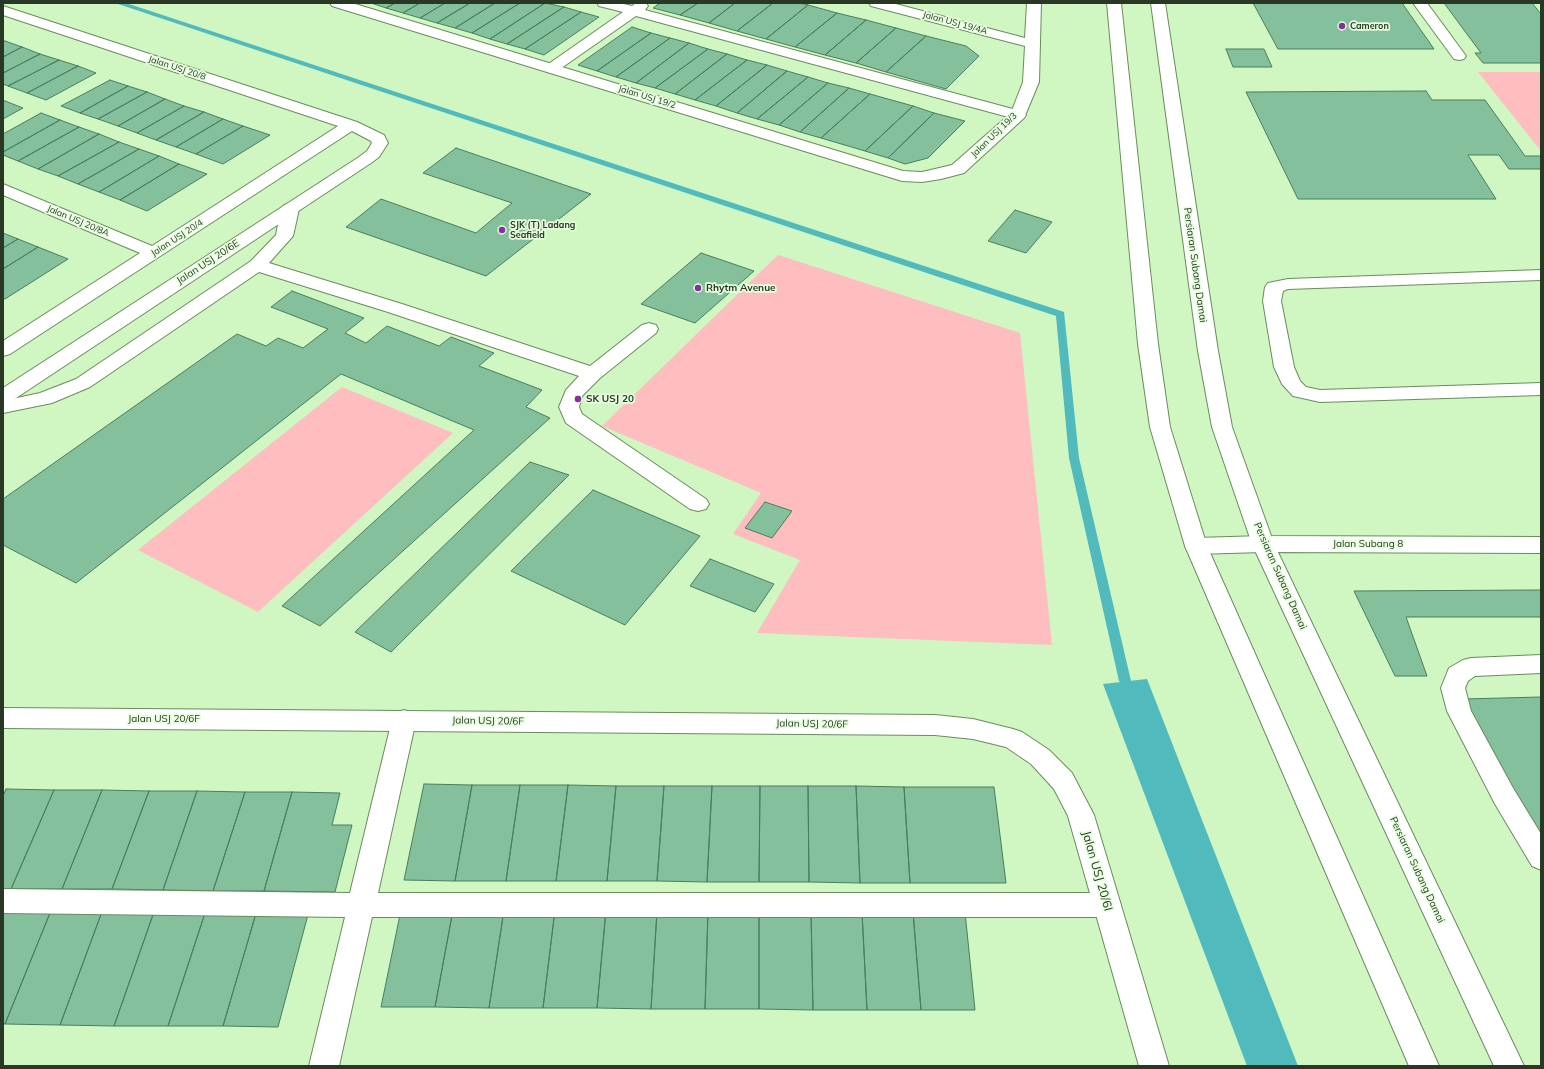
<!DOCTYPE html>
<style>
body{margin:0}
#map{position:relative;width:1544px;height:1069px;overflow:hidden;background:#d0f6c2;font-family:Mulish,sans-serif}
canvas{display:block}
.frame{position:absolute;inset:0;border:4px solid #293824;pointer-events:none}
</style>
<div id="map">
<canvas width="1544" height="1069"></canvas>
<div class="frame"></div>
</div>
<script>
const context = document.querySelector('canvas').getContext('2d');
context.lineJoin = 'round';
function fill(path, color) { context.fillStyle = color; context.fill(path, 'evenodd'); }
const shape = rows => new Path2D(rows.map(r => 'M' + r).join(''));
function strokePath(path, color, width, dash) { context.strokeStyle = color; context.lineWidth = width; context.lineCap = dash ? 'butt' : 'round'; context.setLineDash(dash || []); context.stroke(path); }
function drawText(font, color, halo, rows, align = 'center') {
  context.font = font + ' Mulish,sans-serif'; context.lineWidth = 3.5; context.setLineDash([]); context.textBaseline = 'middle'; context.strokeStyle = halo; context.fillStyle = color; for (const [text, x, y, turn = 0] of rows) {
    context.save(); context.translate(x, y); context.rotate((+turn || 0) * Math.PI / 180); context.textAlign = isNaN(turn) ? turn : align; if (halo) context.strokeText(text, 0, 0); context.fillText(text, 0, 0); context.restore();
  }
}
const green = shape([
 [1478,72,1541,72,1541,151],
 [778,255,1020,333,1052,645,757,633,800,560,733,534,761,493,602,426],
 [342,387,453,433,258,612,138,550]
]);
const water = shape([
 [1147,679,1298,1066,1247,1066,1103,684]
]);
const stream = shape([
 [115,3,126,3,1064,312,1079,458,1131,681,1129,684,1125,686,1121,684,1119,681,1069,458,1056,316,115,3]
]);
const building = shape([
 [371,3,395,3,386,8,371,3],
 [395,3,420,3,403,13,386,8,395,3],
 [420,3,445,3,420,18,403,13,420,3],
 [445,3,470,3,437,23,420,18,445,3],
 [470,3,495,3,455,28,437,23,470,3],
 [495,3,520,3,472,33,455,28,495,3],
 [520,3,545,3,490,39,472,33,520,3],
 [545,3,564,7,507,44,490,39,545,3],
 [660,3,698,3,680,15,653,8,660,3],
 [698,3,735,3,709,23,680,15,698,3],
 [735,3,773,3,737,31,709,23,735,3],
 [773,3,800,3,808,5,766,39,737,31,773,3],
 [1253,3,1402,3,1434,49,1278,49,1253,3],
 [1444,3,1532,3,1541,14,1541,63,1483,63,1475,53,1481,53,1444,3],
 [808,5,837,13,795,47,766,39,808,5],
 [564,7,581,12,525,49,507,44,564,7],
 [581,12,599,17,544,55,525,49,581,12],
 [837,13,866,20,825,55,795,47,837,13],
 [866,20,896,28,856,63,825,55,866,20],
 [632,27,651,33,597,71,578,65,632,27],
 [896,28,926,36,886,72,856,63,896,28],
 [651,33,670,38,616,77,597,71,651,33],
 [926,36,966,46,979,56,946,89,886,72,926,36],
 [670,38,689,43,636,83,616,77,670,38],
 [5,41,22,47,3,57,3,42,5,41],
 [689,43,708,49,655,88,636,83,689,43],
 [22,47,40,54,3,73,3,57,22,47],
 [708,49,727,54,675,94,655,88,708,49],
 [1226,49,1264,49,1272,67,1233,67,1226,49],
 [40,54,59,60,8,86,3,84,3,73,40,54],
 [727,54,747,60,695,100,675,94,727,54],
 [59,60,78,66,27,93,8,86,59,60],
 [747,60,767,65,716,106,695,100,747,60],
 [767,65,787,71,737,113,716,106,767,65],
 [78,66,96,73,46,100,27,93,78,66],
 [787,71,808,77,757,119,737,113,787,71],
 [808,77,828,83,779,125,757,119,808,77],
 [110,80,128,86,80,113,61,106,110,80],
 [828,83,849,88,800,132,779,125,828,83],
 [128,86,147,92,98,119,80,113,128,86],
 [849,88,870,94,821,138,800,132,849,88],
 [1426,91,1432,100,1485,100,1525,156,1541,156,1541,169,1509,169,1499,155,1468,155,1496,199,1298,199,1246,92,1426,91],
 [147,92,165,99,118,126,98,119,147,92],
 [870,94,913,106,865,151,821,138,870,94],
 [165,99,184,106,137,133,118,126,165,99],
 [5,101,23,108,3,119,3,102,5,101],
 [184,106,204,112,156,140,137,133,184,106],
 [913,106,934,113,888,158,865,151,913,106],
 [204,112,223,119,176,147,156,140,204,112],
 [41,113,60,120,3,152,3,134,41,113],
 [934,113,965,121,928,158,905,164,888,158,934,113],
 [223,119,243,126,196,154,176,147,223,119],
 [60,120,79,127,18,161,3,155,3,152,60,120],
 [243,126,270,135,223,164,196,154,243,126],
 [79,127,99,134,38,169,18,161,79,127],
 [99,134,119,142,58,176,38,169,99,134],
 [119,142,139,149,78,184,58,176,119,142],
 [456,148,591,194,486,276,346,227,381,199,476,233,512,203,423,173,456,148],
 [139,149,159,156,99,192,78,184,139,149],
 [159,156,179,164,120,200,99,192,159,156],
 [179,164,207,174,147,211,120,200,179,164],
 [1015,210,1052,222,1026,253,988,241,1015,210],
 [3,233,18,239,3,248,3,233],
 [18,239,38,247,3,269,3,248,18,239],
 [38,247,68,259,5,299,3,298,3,269,38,247],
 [701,253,754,271,695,323,641,304,701,253],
 [292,291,364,318,345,333,366,343,387,326,439,346,451,337,494,353,479,366,542,390,526,407,550,418,320,626,282,606,474,430,341,374,76,583,3,545,3,499,237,334,266,346,278,338,303,348,328,329,271,307,292,291],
 [530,462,569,475,391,652,355,632,530,462],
 [593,490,700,536,625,625,511,571,593,490],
 [765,502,792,511,772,538,745,528,765,502],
 [710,559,774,584,755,612,690,586,710,559],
 [1541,590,1541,617,1406,617,1427,676,1395,676,1354,591,1541,590],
 [1541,697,1541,834,1535,835,1463,699,1541,697],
 [424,784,472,785,455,881,404,880,424,784],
 [472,785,520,785,506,881,455,881,472,785],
 [520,785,568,785,556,881,506,881,520,785],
 [568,785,616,786,607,881,556,881,568,785],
 [616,786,664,786,657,881,607,881,616,786],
 [664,786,712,786,707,882,657,881,664,786],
 [712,786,760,786,759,882,707,882,712,786],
 [760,786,808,786,809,882,759,882,760,786],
 [808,786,856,786,860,883,809,882,808,786],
 [856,786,904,787,910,883,860,883,856,786],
 [904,787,994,787,1006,883,910,883,904,787],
 [6,789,54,790,11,889,3,889,3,796,6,789],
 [54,790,102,790,62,889,11,889,54,790],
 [102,790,149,791,112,889,62,889,102,790],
 [149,791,197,791,163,890,112,889,149,791],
 [197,791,245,792,213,891,163,890,197,791],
 [245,792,292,792,264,891,213,891,245,792],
 [292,792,340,793,332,825,352,825,335,892,264,891,292,792],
 [3,908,52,908,5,1024,3,1024,3,908],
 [52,908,103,909,60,1025,5,1024,52,908],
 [103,909,155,909,114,1026,60,1025,103,909],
 [155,909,206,910,168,1026,114,1026,155,909],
 [206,910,257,910,223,1026,168,1026,206,910],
 [257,910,309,911,278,1027,223,1026,257,910],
 [401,910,453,910,435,1007,381,1007,401,910],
 [453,910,504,910,489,1008,435,1007,453,910],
 [504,910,555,910,543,1008,489,1008,504,910],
 [555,910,606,910,597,1008,543,1008,555,910],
 [606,910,657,911,651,1009,597,1008,606,910],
 [657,911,708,911,705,1009,651,1009,657,911],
 [708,911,759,912,759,1009,705,1009,708,911],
 [759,912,811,912,813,1010,759,1009,759,912],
 [811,912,862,912,867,1010,813,1010,811,912],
 [862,912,913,912,921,1010,867,1010,862,912],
 [913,912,965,912,975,1010,921,1010,913,912]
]);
const lane = shape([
 [597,3,620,3,632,6,636,3,646,3,648,6,645,10,1024,112,1026,115,1024,118,1018,120,1012,118,636,16,557,71,552,72,547,71,545,68,547,65,623,12,599,6,597,3],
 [1413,3,1427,3,1466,56,1464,59,1459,60,1454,59,1413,3],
 [290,204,296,205,299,209,293,236,269,263,402,304,590,366,642,325,649,323,656,325,658,329,656,333,600,378,582,396,579,407,582,414,706,499,709,504,706,509,698,511,690,509,566,423,559,407,566,390,579,376,388,312,259,272,90,387,52,403,3,413,3,401,40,393,76,379,251,261,276,235,281,209,284,205,290,204],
 [1541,270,1541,280,1288,289,1283,291,1281,301,1294,367,1300,381,1306,387,1320,390,1541,383,1541,395,1320,402,1293,396,1282,384,1274,367,1263,301,1265,287,1268,283,1288,279,1541,270],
 [1541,655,1541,673,1475,676,1468,681,1465,688,1471,711,1513,788,1541,834,1541,870,1532,866,1495,804,1447,711,1441,688,1449,668,1463,660,1471,658,1541,655],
 [404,710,413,713,416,720,378,893,1107,893,1117,896,1121,905,1117,914,1107,917,372,917,339,1066,309,1066,345,917,3,913,3,889,350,893,392,720,395,713,404,710]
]);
const street = shape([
 [330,3,352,3,903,171,922,172,952,165,1011,113,1023,82,1025,46,871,6,869,3,892,3,1025,38,1027,3,1041,3,1039,82,1024,118,964,173,941,179,922,182,902,181,332,6,330,3],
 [3,6,357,122,384,135,388,143,379,157,371,163,10,402,3,403,3,388,359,157,367,151,372,143,371,141,352,131,10,354,3,356,3,341,140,253,3,195,3,184,152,246,338,126,3,15,3,6],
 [1263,536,1541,537,1541,553,1263,552,1196,554,1188,552,1185,546,1188,540,1196,538,1263,536],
 [3,708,935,715,973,719,1013,729,1022,732,1049,750,1072,773,1094,815,1169,1066,1139,1066,1068,816,1054,789,1031,764,1006,747,973,739,935,735,3,728,3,708]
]);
const secondary = shape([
 [1107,3,1121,3,1158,344,1170,427,1207,546,1439,1066,1409,1066,1185,546,1150,427,1138,344,1107,3],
 [1151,3,1165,3,1218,351,1232,427,1274,544,1524,1066,1494,1066,1252,544,1212,427,1198,351,1151,3]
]);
const markers = [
 [1342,26,4,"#84309e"],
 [502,230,4,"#84309e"],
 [698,288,4,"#84309e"],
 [578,399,4,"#84309e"]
];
const farStreetnames = [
 ["Jalan USJ 19/4A",955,23,15],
 ["Jalan USJ 20/8",177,68,18],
 ["Jalan USJ 19/2",647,97,17],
 ["Jalan USJ 19/3",994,135,-44],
 ["Jalan USJ 20/8A",78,221,23],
 ["Jalan USJ 20/4",177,238,-33]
];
const farPoinames = [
 ["Cameron",1350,26],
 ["SJK (T) Ladang",510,225],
 ["Seafield",510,235]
];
const streetNames = [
 ["Jalan USJ 20/6E",208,262,-33],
 ["Persiaran Subang Damai",1195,265,82],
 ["Jalan Subang 8",1368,544],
 ["Persiaran Subang Damai",1280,576,66],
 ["Jalan USJ 20/6F",164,719],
 ["Jalan USJ 20/6F",488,721,1],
 ["Jalan USJ 20/6F",812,724,1],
 ["Persiaran Subang Damai",1417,870,65]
];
const poiNames = [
 ["Rhytm Avenue",706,288],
 ["SK USJ 20",586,399]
];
const nearStreetnames = [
 ["Jalan USJ 20/6I",1097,871,74]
];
fill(green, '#febdbe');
fill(water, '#50babc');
fill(stream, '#50babc');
fill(building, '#85c09c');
strokePath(building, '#467f5e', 1);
strokePath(lane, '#6a8c5d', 2);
strokePath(street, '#6a8c5d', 2);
strokePath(secondary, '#6a8c5d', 2);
fill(lane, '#fff');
fill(street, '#fff');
fill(secondary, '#fff');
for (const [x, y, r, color] of markers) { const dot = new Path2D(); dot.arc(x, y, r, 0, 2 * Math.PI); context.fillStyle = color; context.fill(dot); strokePath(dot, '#e7fedf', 1.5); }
drawText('9px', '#293824', '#e7fedf', farStreetnames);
drawText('bold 9px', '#293824', '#e7fedf', farPoinames, 'left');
drawText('10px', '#293824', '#e7fedf', streetNames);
drawText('bold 10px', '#293824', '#e7fedf', poiNames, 'left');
drawText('12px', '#293824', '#e7fedf', nearStreetnames);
</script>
